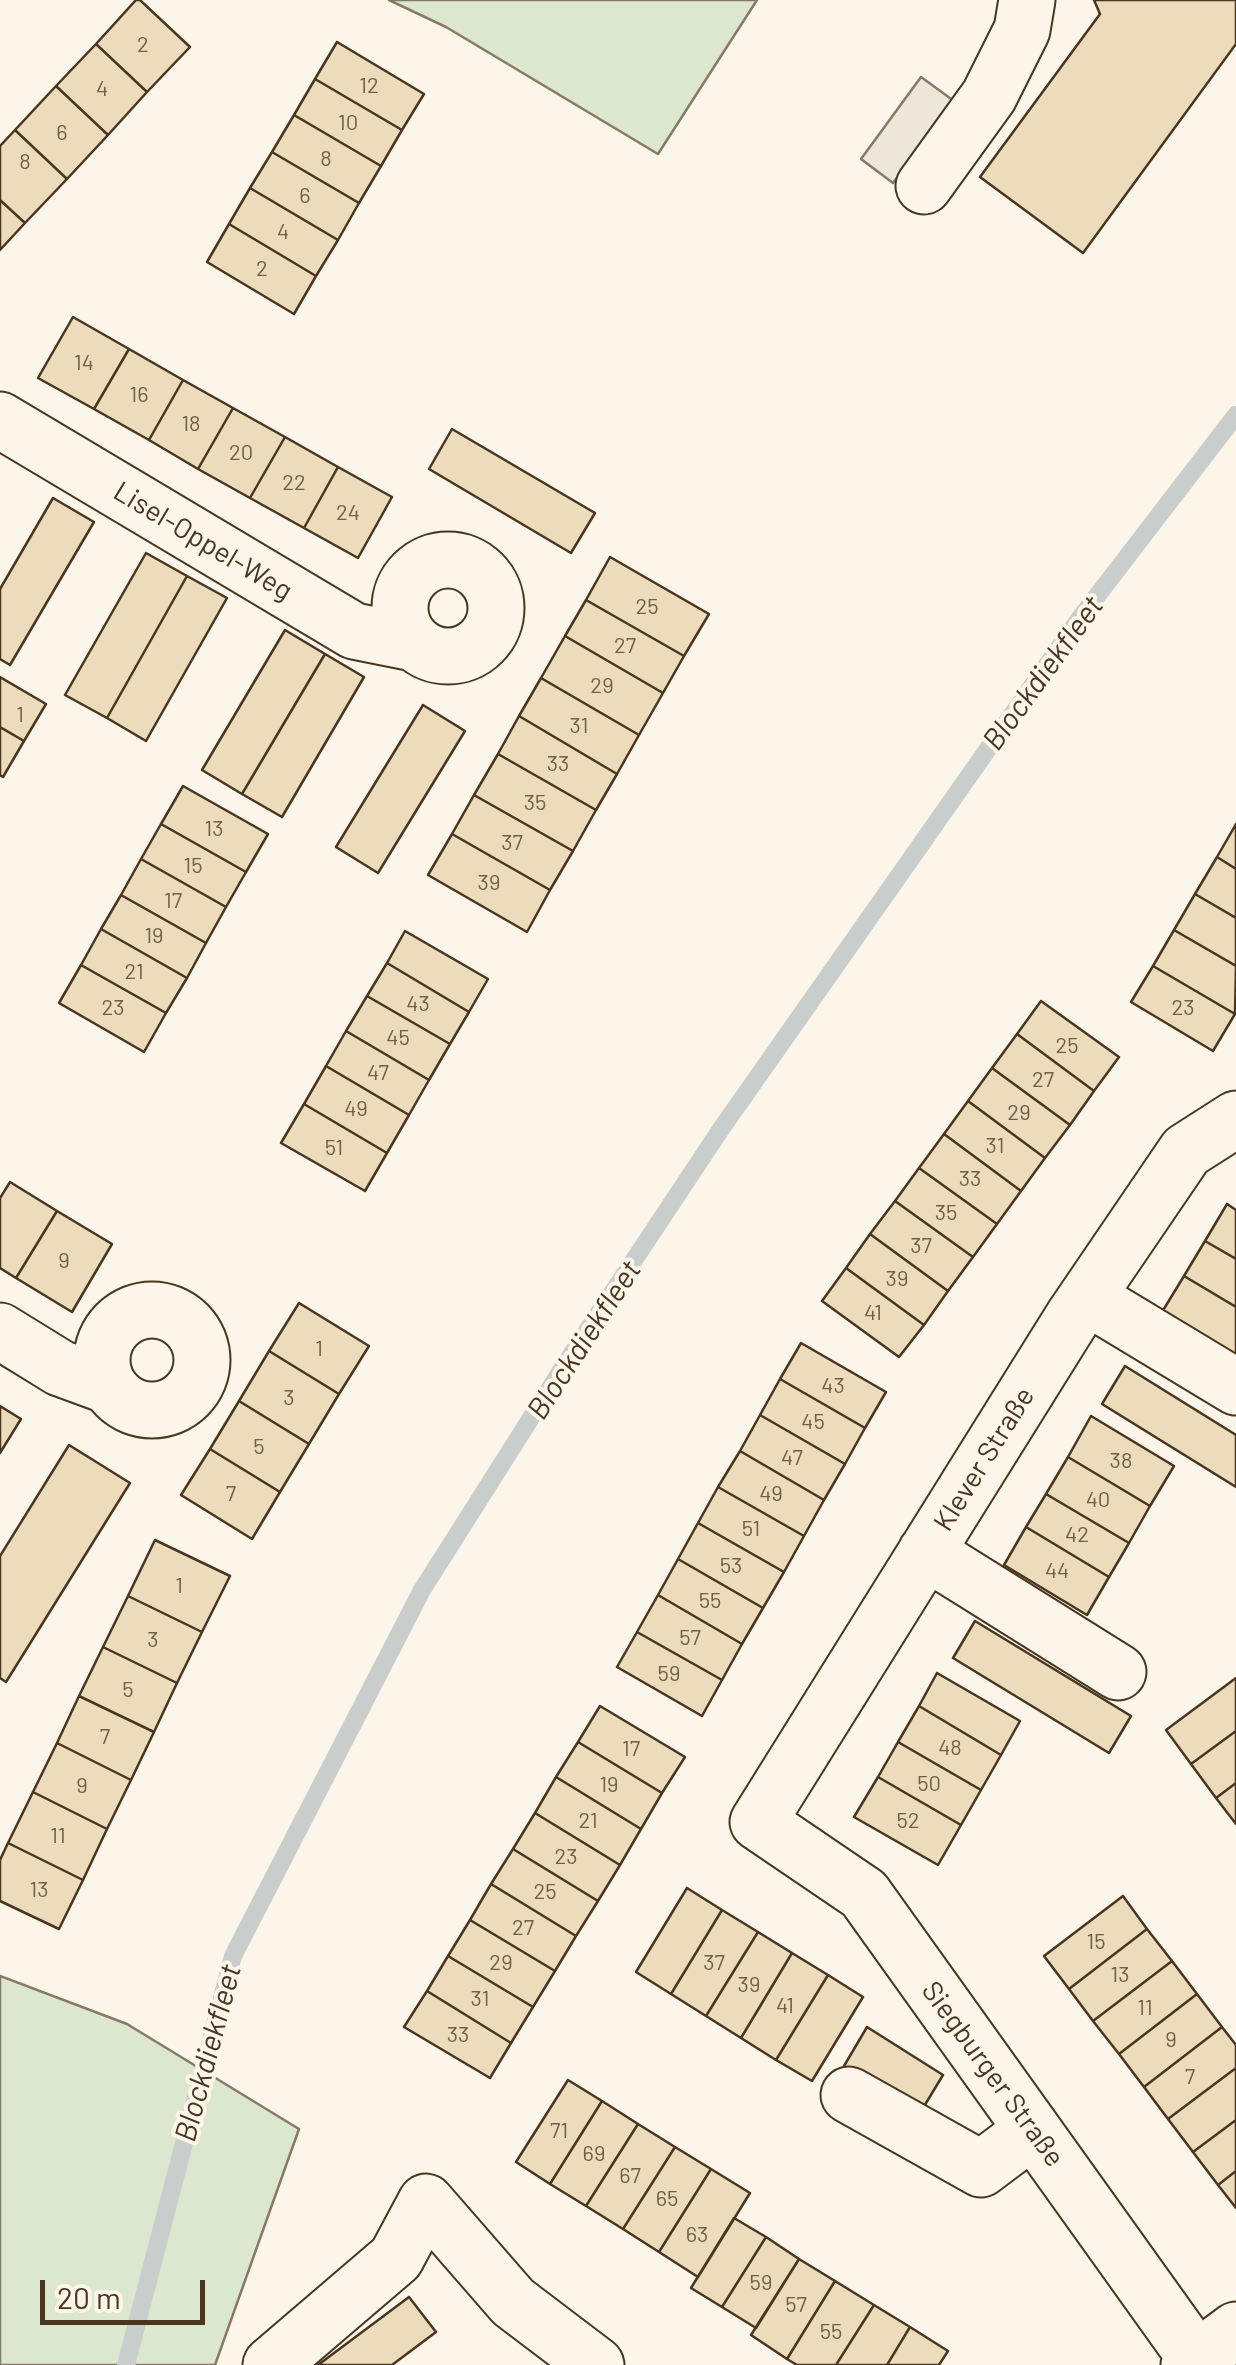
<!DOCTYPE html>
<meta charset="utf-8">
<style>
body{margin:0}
#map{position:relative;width:1236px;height:2365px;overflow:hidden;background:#fbf6e9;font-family:Barlow,sans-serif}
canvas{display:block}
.scale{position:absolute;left:40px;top:2280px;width:165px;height:45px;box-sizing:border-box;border:5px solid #4a3520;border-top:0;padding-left:12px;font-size:30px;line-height:35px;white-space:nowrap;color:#4a3520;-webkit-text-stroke:8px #fbf6e9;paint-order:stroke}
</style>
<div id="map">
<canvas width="1236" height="2365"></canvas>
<div class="scale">20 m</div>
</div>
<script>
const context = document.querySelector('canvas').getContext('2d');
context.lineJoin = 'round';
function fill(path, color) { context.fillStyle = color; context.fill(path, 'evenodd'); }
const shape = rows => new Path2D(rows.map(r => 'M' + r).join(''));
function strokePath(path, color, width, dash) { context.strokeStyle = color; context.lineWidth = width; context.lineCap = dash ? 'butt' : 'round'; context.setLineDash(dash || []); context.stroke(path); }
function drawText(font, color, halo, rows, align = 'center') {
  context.font = font + ' Barlow,sans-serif'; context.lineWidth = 8; context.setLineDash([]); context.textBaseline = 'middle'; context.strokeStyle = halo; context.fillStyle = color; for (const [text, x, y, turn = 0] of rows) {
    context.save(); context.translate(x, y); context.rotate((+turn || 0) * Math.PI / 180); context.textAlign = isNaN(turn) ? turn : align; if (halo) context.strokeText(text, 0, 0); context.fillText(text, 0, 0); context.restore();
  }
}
const green = shape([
 [389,0,757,0,658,154,446,27,389,0],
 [0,1976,127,2024,299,2129,215,2365,0,2365,0,1976]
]);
const parking = shape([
 [921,77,954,101,893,183,861,159,921,77]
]);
const stream = shape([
 [126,2365,233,1956,422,1590,569,1358,721,1129,1080,618,1236,415]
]);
const building = shape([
 [136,0,140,0,190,47,147,92,96,44,136,0],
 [1094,0,1236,0,1236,44,1083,253,980,177,1100,14,1094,0],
 [337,42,424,94,402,130,315,79,337,42],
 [96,44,147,92,108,135,56,86,96,44],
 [315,79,402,130,381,166,294,115,315,79],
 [56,86,108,135,67,179,15,130,56,86],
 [294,115,381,166,359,203,272,152,294,115],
 [15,130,67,179,25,223,0,200,0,146,15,130],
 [272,152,359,203,338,240,250,188,272,152],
 [250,188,338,240,316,276,229,224,250,188],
 [0,200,25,223,0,250,0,200],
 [229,224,316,276,294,314,207,262,229,224],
 [73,317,129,349,94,409,38,378,73,317],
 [129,349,183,380,149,440,94,409,129,349],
 [183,380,233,408,198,469,149,440,183,380],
 [233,408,285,437,250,498,198,469,233,408],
 [452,429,595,513,571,553,429,469,452,429],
 [285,437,338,467,304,528,250,498,285,437],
 [338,467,392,497,358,558,304,528,338,467],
 [53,498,94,522,10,665,0,659,0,589,53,498],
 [146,553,187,576,107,718,65,695,146,553],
 [610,557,709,614,684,656,586,600,610,557],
 [187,576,227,598,146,741,107,718,187,576],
 [586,600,684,656,663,693,565,636,586,600],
 [285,630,325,654,242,794,202,770,285,630],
 [565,636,663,693,639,735,541,678,565,636],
 [325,654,364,677,282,817,242,794,325,654],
 [0,677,46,704,24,741,0,727,0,677],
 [541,678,639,735,617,774,519,716,541,678],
 [423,705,465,731,378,873,336,847,423,705],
 [519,716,617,774,596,810,498,754,519,716],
 [0,727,24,741,3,777,0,775,0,727],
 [498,754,596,810,573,851,474,795,498,754],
 [183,786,268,834,246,872,161,824,183,786],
 [474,795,573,851,550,890,452,834,474,795],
 [161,824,246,872,226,907,141,859,161,824],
 [1236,824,1236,869,1217,857,1236,824],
 [452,834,550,890,527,932,428,875,452,834],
 [1217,857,1236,869,1236,918,1195,894,1217,857],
 [141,859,226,907,206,943,121,895,141,859],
 [1195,894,1236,918,1236,966,1174,930,1195,894],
 [121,895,206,943,187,978,101,929,121,895],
 [101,929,187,978,166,1013,81,965,101,929],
 [1174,930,1236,966,1235,1014,1153,966,1174,930],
 [405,931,488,979,469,1012,387,963,405,931],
 [387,963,469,1012,450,1044,367,996,387,963],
 [81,965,166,1013,144,1052,59,1003,81,965],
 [1153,966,1235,1014,1213,1051,1131,1002,1153,966],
 [367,996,450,1044,429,1080,346,1031,367,996],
 [1041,1001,1119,1057,1094,1091,1017,1034,1041,1001],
 [346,1031,429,1080,409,1115,326,1066,346,1031],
 [1017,1034,1094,1091,1070,1125,992,1068,1017,1034],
 [326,1066,409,1115,387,1153,304,1104,326,1066],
 [992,1068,1070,1125,1045,1158,968,1101,992,1068],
 [968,1101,1045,1158,1021,1191,944,1134,968,1101],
 [304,1104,387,1153,365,1191,281,1143,304,1104],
 [944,1134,1021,1191,997,1224,919,1168,944,1134],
 [919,1168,997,1224,973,1257,895,1201,919,1168],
 [10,1182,57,1211,16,1278,0,1268,0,1198,10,1182],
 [895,1201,973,1257,948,1291,870,1234,895,1201],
 [1227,1204,1236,1210,1236,1259,1205,1241,1227,1204],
 [57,1211,112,1244,72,1312,16,1278,57,1211],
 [870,1234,948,1291,924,1325,846,1268,870,1234],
 [1205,1241,1236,1259,1236,1307,1184,1276,1205,1241],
 [846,1268,924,1325,899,1357,822,1301,846,1268],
 [1184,1276,1236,1307,1236,1356,1162,1312,1184,1276],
 [299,1303,369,1346,339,1394,269,1351,299,1303],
 [801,1343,886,1392,865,1428,780,1379,801,1343],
 [269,1351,339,1394,309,1444,239,1401,269,1351],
 [1125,1366,1236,1435,1236,1487,1102,1404,1125,1366],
 [780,1379,865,1428,845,1464,760,1415,780,1379],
 [239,1401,309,1444,280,1492,210,1449,239,1401],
 [0,1406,21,1419,0,1453,0,1406],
 [760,1415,845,1464,824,1500,740,1451,760,1415],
 [1091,1416,1174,1466,1150,1506,1068,1457,1091,1416],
 [69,1445,130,1483,6,1682,0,1678,0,1556,69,1445],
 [210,1449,280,1492,252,1539,181,1495,210,1449],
 [740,1451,824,1500,804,1536,718,1487,740,1451],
 [1068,1457,1150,1506,1129,1543,1046,1494,1068,1457],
 [718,1487,804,1536,784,1572,698,1523,718,1487],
 [1046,1494,1129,1543,1109,1577,1026,1527,1046,1494],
 [698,1523,784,1572,763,1608,678,1559,698,1523],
 [1026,1527,1109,1577,1087,1615,1004,1565,1026,1527],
 [155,1540,230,1576,202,1632,128,1596,155,1540],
 [678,1559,763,1608,742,1644,658,1595,678,1559],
 [658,1595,742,1644,722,1680,637,1632,658,1595],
 [128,1596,202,1632,177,1683,103,1647,128,1596],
 [975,1621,1131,1716,1109,1753,953,1658,975,1621],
 [637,1632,722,1680,702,1716,617,1667,637,1632],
 [103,1647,177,1683,154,1732,79,1696,103,1647],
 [937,1673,1020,1721,1001,1755,919,1706,937,1673],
 [1236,1678,1236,1731,1191,1764,1166,1730,1236,1678],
 [79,1696,154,1732,131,1780,57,1743,79,1696],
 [600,1706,685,1757,662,1793,578,1742,600,1706],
 [919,1706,1001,1755,981,1790,898,1742,919,1706],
 [1236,1731,1236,1783,1216,1798,1191,1764,1236,1731],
 [578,1742,662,1793,641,1829,556,1777,578,1742],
 [898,1742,981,1790,961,1825,878,1777,898,1742],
 [57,1743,131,1780,107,1829,33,1792,57,1743],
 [556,1777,641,1829,620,1865,535,1813,556,1777],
 [878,1777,961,1825,938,1865,854,1817,878,1777],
 [1236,1783,1236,1824,1216,1798,1236,1783],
 [33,1792,107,1829,83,1880,8,1843,33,1792],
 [535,1813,620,1865,598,1901,513,1849,535,1813],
 [8,1843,83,1880,59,1929,0,1901,0,1860,8,1843],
 [513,1849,598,1901,576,1936,491,1884,513,1849],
 [491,1884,576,1936,555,1971,470,1920,491,1884],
 [687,1888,722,1910,671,1994,636,1972,687,1888],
 [1123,1896,1147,1929,1069,1989,1044,1956,1123,1896],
 [722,1910,758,1932,706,2016,671,1994,722,1910],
 [470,1920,555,1971,533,2007,448,1956,470,1920],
 [1147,1929,1172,1961,1093,2021,1069,1989,1147,1929],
 [758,1932,792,1953,741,2038,706,2016,758,1932],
 [792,1953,828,1975,776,2060,741,2038,792,1953],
 [448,1956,533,2007,511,2043,427,1991,448,1956],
 [1172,1961,1197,1994,1119,2054,1093,2021,1172,1961],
 [828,1975,863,1997,812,2081,776,2060,828,1975],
 [427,1991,511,2043,490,2078,404,2027,427,1991],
 [1197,1994,1222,2027,1144,2087,1119,2054,1197,1994],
 [867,2027,943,2075,920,2113,844,2066,867,2027],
 [1222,2027,1236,2045,1236,2068,1168,2119,1144,2087,1222,2027],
 [1236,2068,1236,2120,1193,2152,1168,2119,1236,2068],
 [568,2080,602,2101,550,2184,516,2162,568,2080],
 [602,2101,638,2124,586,2206,550,2184,602,2101],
 [1236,2120,1236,2171,1218,2185,1193,2152,1236,2120],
 [638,2124,675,2147,623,2229,586,2206,638,2124],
 [675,2147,711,2169,659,2252,623,2229,675,2147],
 [711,2169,750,2193,698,2277,659,2252,711,2169],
 [1236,2171,1236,2208,1218,2185,1236,2171],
 [734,2218,766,2237,722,2307,691,2288,734,2218],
 [766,2237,799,2259,756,2328,722,2307,766,2237],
 [799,2259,835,2281,787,2359,751,2335,799,2259],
 [835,2281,874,2305,836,2365,797,2365,787,2359,835,2281],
 [409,2297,436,2332,392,2365,318,2365,409,2297],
 [874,2305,910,2327,887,2365,836,2365,874,2305],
 [910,2327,948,2351,939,2365,887,2365,910,2327]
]);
const minor = shape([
 [924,186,989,96,1022,30,1027,0],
 [0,420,354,631,414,643],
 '400 608a48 48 0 1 1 96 0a48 48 0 1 1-96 0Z',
 [1087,1297,1236,1387],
 '102 1360a50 50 0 1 1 100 0a50 50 0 1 1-100 0Z',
 [0,1331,60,1368,109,1386],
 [926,1552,1118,1672],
 [849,2095,981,2169,1033,2130],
 [271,2365,396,2258,426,2202,513,2302,596,2365],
 [1189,2365,1236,2330],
 [1201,2365,864,1894,758,1822,1073,1317,1186,1151,1236,1119]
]);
const numberNames = [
 ["2",143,45],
 ["12",369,86],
 ["4",102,89],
 ["10",348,123],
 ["6",62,133],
 ["8",326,159],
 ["8",25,162],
 ["6",305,196],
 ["4",283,232],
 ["2",262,269],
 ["14",84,363],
 ["16",139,395],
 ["18",191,424],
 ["20",241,453],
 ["22",294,483],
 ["24",348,513],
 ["25",647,607],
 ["27",625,646],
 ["29",602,686],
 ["1",20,715],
 ["31",579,726],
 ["33",558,764],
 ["35",535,803],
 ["13",214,829],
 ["37",512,843],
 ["15",193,866],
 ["39",489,883],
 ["17",173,901],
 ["19",154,936],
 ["21",134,972],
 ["43",418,1004],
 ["23",113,1008],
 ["23",1183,1008],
 ["45",398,1038],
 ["25",1067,1046],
 ["47",378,1073],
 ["27",1043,1080],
 ["49",356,1109],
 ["29",1019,1113],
 ["31",995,1146],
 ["51",334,1148],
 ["33",970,1179],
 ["35",946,1213],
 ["37",921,1246],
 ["9",64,1261],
 ["39",897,1279],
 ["41",873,1313],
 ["1",319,1349],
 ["43",833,1386],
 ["3",289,1398],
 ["45",813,1422],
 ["5",259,1447],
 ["47",792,1458],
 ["38",1121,1461],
 ["7",231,1494],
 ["49",771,1494],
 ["40",1098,1500],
 ["51",751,1529],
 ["42",1077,1535],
 ["53",731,1566],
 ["44",1057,1571],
 ["1",179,1586],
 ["55",710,1601],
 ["57",690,1638],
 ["3",153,1640],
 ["59",669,1674],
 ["5",128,1690],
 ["7",105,1737],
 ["48",950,1748],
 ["17",631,1749],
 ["50",929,1784],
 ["19",609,1785],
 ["9",82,1786],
 ["21",588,1821],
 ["52",908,1821],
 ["11",58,1836],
 ["23",566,1857],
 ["13",39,1890],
 ["25",545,1892],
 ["27",523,1928],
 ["15",1096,1942],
 ["29",501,1963],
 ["37",714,1963],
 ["13",1120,1975],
 ["39",749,1985],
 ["31",480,1999],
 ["41",785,2006],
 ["11",1145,2008],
 ["33",458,2035],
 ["9",1171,2040],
 ["7",1190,2077],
 ["71",559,2131],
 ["69",594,2154],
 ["67",630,2176],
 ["65",667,2199],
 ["63",697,2235],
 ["59",761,2283],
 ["57",796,2305],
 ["55",831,2332]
];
const streetNames = [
 ["Lisel-Oppel-Weg",203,541,31],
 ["Klever Straße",984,1459,-58],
 ["Siegburger Straße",993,2074,54]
];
const waterNames = [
 ["Blockdiekfleet",1043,673,-54],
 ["Blockdiekfleet",584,1340,-57],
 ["Blockdiekfleet",208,2053,-75]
];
fill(green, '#dce7d0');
strokePath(green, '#887966', 2.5);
fill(parking, '#ede7d9');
strokePath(parking, '#887966', 2.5);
strokePath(stream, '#c9cecd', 18);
fill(building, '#ecdcbc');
strokePath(building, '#4a3520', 2.5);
strokePath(minor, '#4a3520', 59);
strokePath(minor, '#fbf6e9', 55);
drawText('22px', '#725f47', null, numberNames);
drawText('28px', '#4a3520', '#fbf6e9', streetNames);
drawText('italic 30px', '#4a3520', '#fbf6e9', waterNames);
</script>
